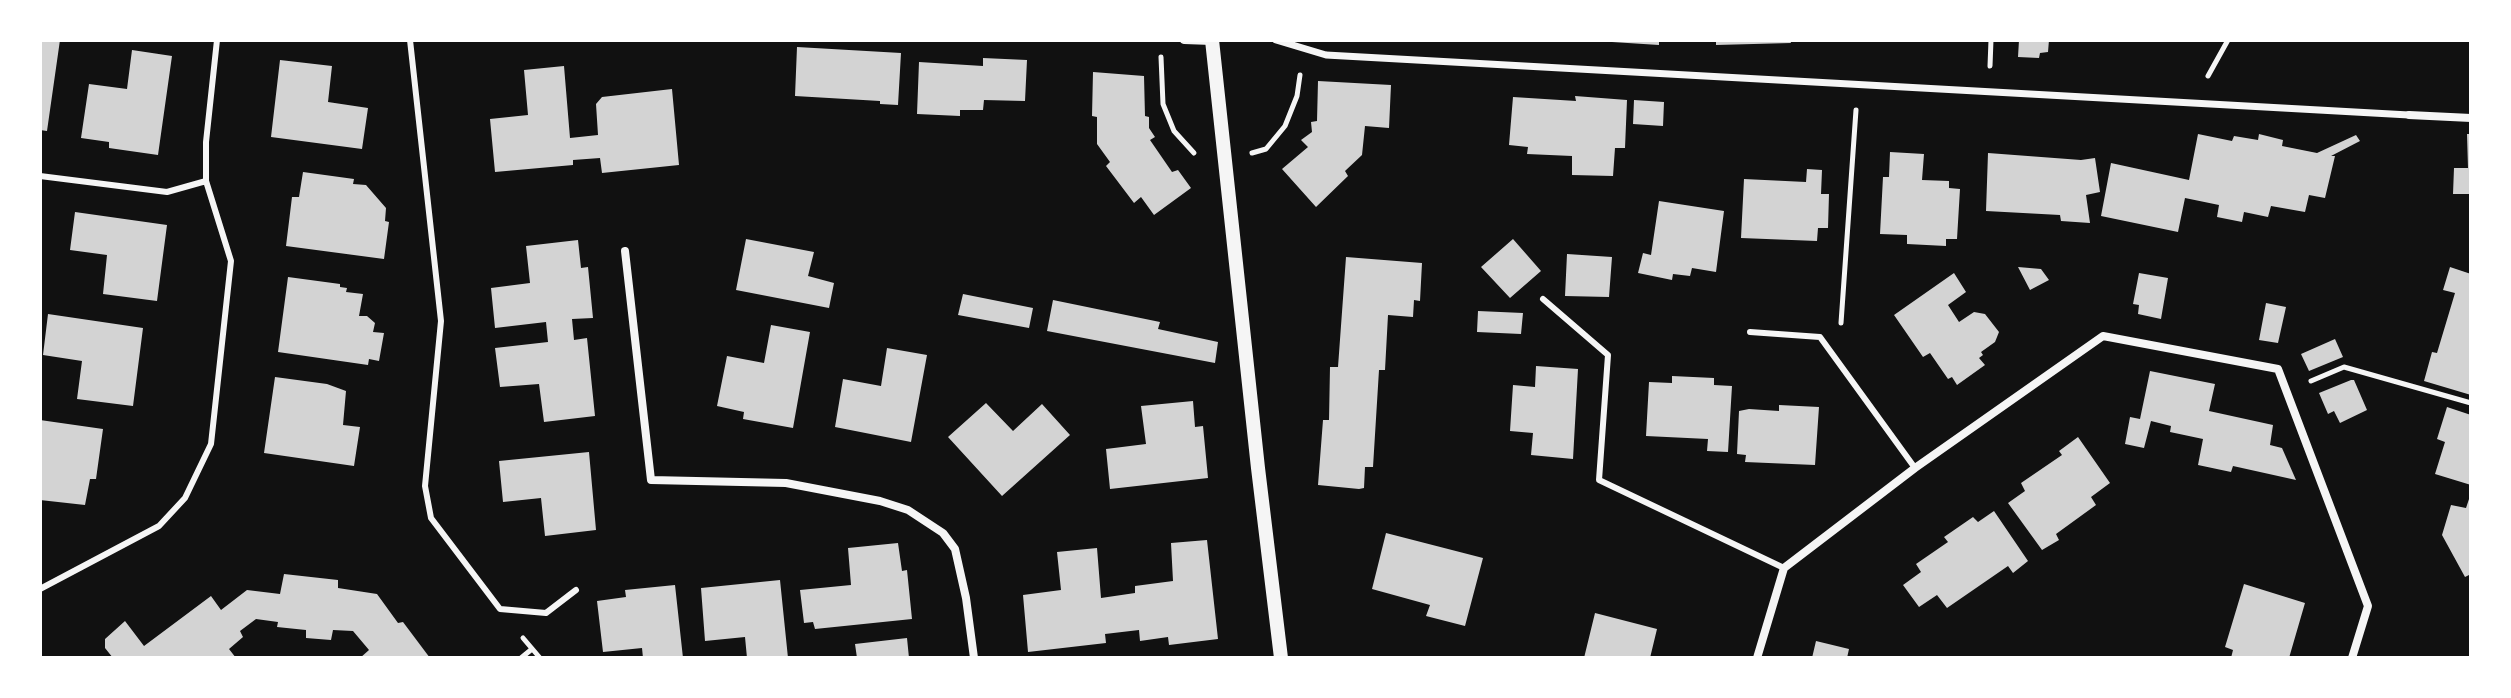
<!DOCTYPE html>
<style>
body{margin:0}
#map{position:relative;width:2511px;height:698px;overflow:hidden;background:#111;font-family:Merriweather,serif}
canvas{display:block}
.frame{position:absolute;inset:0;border:42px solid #fff;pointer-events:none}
</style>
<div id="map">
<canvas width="2511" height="698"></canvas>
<div class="frame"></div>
</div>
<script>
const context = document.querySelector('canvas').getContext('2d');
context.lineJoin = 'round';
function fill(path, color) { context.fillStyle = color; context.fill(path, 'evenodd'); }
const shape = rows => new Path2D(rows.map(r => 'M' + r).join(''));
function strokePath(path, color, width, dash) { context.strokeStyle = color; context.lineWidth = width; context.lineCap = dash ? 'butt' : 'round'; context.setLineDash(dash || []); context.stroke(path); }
const building = shape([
 [40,40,60,40,47,131,40,130],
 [1613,40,1659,40,1659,45,1612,42],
 [1716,40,1790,40,1791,43,1716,45],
 [2019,40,2049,40,2048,52,2040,53,2039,58,2018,57],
 [797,47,901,53,898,105,880,104,880,101,795,96],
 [132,50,172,56,158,155,109,148,109,142,81,138,89,84,127,89],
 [983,58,1027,60,1025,101,984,100,983,110,960,110,960,116,917,114,919,62,983,66],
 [280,60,332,66,328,102,368,108,362,149,271,137],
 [564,66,570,138,598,135,596,104,602,97,672,89,679,165,602,173,600,158,573,160,573,165,495,172,490,119,528,115,524,70],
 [1093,72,1144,76,1145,116,1149,117,1149,128,1155,137,1150,140,1172,172,1178,170,1191,188,1154,215,1141,197,1134,203,1106,166,1110,162,1097,144,1097,117,1092,116],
 [1318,81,1391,85,1389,128,1365,126,1362,155,1345,171,1348,176,1316,207,1282,169,1308,147,1301,140,1312,132,1311,122,1317,121],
 [1575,96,1627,100,1625,148,1615,148,1613,176,1572,175,1572,156,1527,154,1528,147,1509,145,1513,97,1576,101],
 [1634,100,1664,102,1663,126,1633,124],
 [2198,134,2232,141,2234,136,2258,140,2259,134,2283,140,2282,146,2317,153,2356,135,2360,141,2331,156,2335,156,2325,198,2309,195,2305,212,2271,206,2268,217,2244,212,2242,222,2217,217,2219,205,2185,198,2178,232,2101,216,2111,163,2189,180],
 [2467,134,2471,134,2471,194,2453,194,2454,168,2468,168],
 [1890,152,1924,154,1922,180,1949,181,1949,188,1960,189,1957,239,1946,239,1946,246,1907,244,1907,235,1880,234,1883,177,1889,177],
 [1988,153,2081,160,2095,158,2100,192,2086,195,2090,223,2061,221,2060,215,1986,211],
 [1807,169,1822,170,1821,194,1829,194,1828,228,1818,228,1817,241,1741,238,1744,179,1806,182],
 [303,172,354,179,353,184,366,185,386,208,385,221,389,222,384,259,286,246,292,197,299,197],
 [1659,201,1724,211,1716,272,1692,268,1690,276,1673,274,1672,280,1638,273,1643,253,1651,255],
 [75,212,167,225,157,301,103,294,107,255,70,250],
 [746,239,814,252,808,276,834,283,829,308,736,290],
 [1513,239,1541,271,1510,298,1481,267],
 [578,240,581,268,588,267,593,318,572,319,574,340,587,338,595,416,544,422,539,384,500,387,495,348,548,342,546,322,495,328,491,288,530,283,526,246],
 [1567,254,1612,257,1609,297,1565,296],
 [1346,257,1422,263,1420,301,1414,300,1413,317,1388,315,1385,370,1379,370,1373,467,1365,467,1364,488,1359,489,1318,485,1323,420,1329,420,1330,367,1338,367],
 [2018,267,2041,269,2049,280,2030,290],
 [2450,267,2471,274,2471,395,2424,381,2432,352,2437,353,2455,293,2443,290],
 [1954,273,1966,292,1948,305,1959,322,1974,312,1985,314,1999,332,1995,342,1981,352,1983,355,1979,358,1985,365,1957,385,1952,377,1948,379,1930,353,1923,357,1894,315],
 [2139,273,2168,278,2161,319,2138,314,2139,305,2133,304],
 [288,277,340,284,340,287,347,288,346,292,363,294,359,316,367,316,375,323,373,332,384,333,379,361,369,359,368,365,278,352],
 [963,294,1033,308,1029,328,958,315],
 [1053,300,1160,322,1158,329,1218,342,1215,363,1047,331],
 [2266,303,2286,307,2278,343,2259,340],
 [1478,311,1523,313,1521,334,1477,332],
 [48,314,143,328,133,406,77,399,82,361,43,355],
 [771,325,810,332,793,428,743,419,744,412,717,406,727,356,764,363],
 [2335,339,2343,357,2309,371,2301,354],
 [887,348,927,355,911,442,835,427,843,379,881,386],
 [1536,366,1578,369,1573,459,1531,455,1533,433,1510,431,1513,385,1535,387],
 [2150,371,2215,384,2209,411,2273,425,2270,445,2282,448,2296,480,2233,466,2231,472,2198,465,2203,439,2170,432,2171,426,2151,421,2144,448,2125,444,2130,417,2140,419],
 [1672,376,1714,378,1714,385,1732,386,1728,452,1707,451,1708,439,1646,436,1649,382,1672,383],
 [275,377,327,384,346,391,343,425,360,427,354,466,264,453],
 [2351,380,2354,380,2367,410,2340,423,2334,411,2328,414,2319,393],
 [1193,401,1195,427,1203,426,1208,478,1110,489,1106,449,1146,444,1141,406],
 [986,403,1013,431,1042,404,1070,435,1002,496,948,437],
 [1779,405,1819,407,1815,465,1745,462,1746,455,1737,454,1739,411,1749,409,1779,411],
 [2447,407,2471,415,2471,485,2435,474,2445,442,2437,439],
 [40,420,103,429,96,479,90,479,85,505,40,500],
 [2078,437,2110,483,2091,497,2096,505,2056,534,2059,540,2042,550,2008,503,2025,491,2021,483,2062,455,2059,451],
 [589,452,596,530,545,536,541,498,503,502,499,461],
 [2471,493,2471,574,2465,577,2442,535,2451,505,2466,508],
 [1994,511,2028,561,2013,573,2008,566,1947,608,1937,595,1919,607,1903,585,1921,572,1916,564,1948,542,1944,537,1973,517,1978,522],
 [1386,533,1483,558,1465,626,1426,616,1430,605,1372,589],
 [1207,540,1218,639,1169,645,1168,637,1140,641,1139,630,1105,634,1106,643,1028,652,1023,595,1061,590,1057,552,1097,548,1101,598,1135,593,1135,586,1173,581,1171,543],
 [898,543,902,571,907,570,912,619,815,629,813,622,804,623,800,590,851,585,848,548],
 [284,574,338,580,338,588,377,594,398,623,403,622,430,658,360,658,369,650,353,631,333,630,331,640,306,638,306,630,277,627,278,622,256,619,240,631,243,637,229,649,236,658,113,658,105,648,105,639,125,621,144,646,211,596,221,610,247,590,280,594],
 [780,580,788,658,747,658,745,637,705,641,701,588],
 [2244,584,2305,603,2289,658,2231,658,2233,650,2225,647],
 [675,585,683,658,643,658,642,648,603,652,597,601,626,597,625,590],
 [1595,613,1657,629,1650,658,1584,658],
 [907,638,909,658,857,658,855,644],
 [1816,641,1849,649,1847,658,1812,658]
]);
const path = shape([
 [1161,57,1163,104,1174,131,1194,153],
 [1990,66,1991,40],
 [2208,76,2228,40],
 [1252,153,1266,149,1285,126,1297,96,1300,75],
 [1841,323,1856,110],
 [2311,381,2344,367,2471,403],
 [523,638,540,658],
 [521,658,532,649]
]);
const service = shape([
 [410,40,441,321,425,486,431,518,500,609,546,613,576,590],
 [40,176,167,192,206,181],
 [1543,299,1608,355,1599,480,1784,568],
 [1750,332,1820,337,1915,468],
 [40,589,159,526,185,498,211,444,231,261,206,181,206,142,217,40]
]);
const pedestrian = shape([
 [1276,40,1326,55,2409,115]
]);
const minor = shape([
 [1184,40,1212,41],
 [2409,115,2471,118],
 [625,251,651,480,786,483,880,501,908,510,943,533,955,549,966,598,974,658],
 [1757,658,1784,568,1915,468,2103,336,2278,369,2368,606,2352,658]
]);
const tertiary = shape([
 [1212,40,1258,468,1281,658]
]);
fill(building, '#d3d3d3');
strokePath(path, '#f5f5f5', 5);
strokePath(service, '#f5f5f5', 6);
strokePath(pedestrian, '#f5f5f5', 7);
strokePath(minor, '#f5f5f5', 8);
strokePath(tertiary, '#f5f5f5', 14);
</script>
